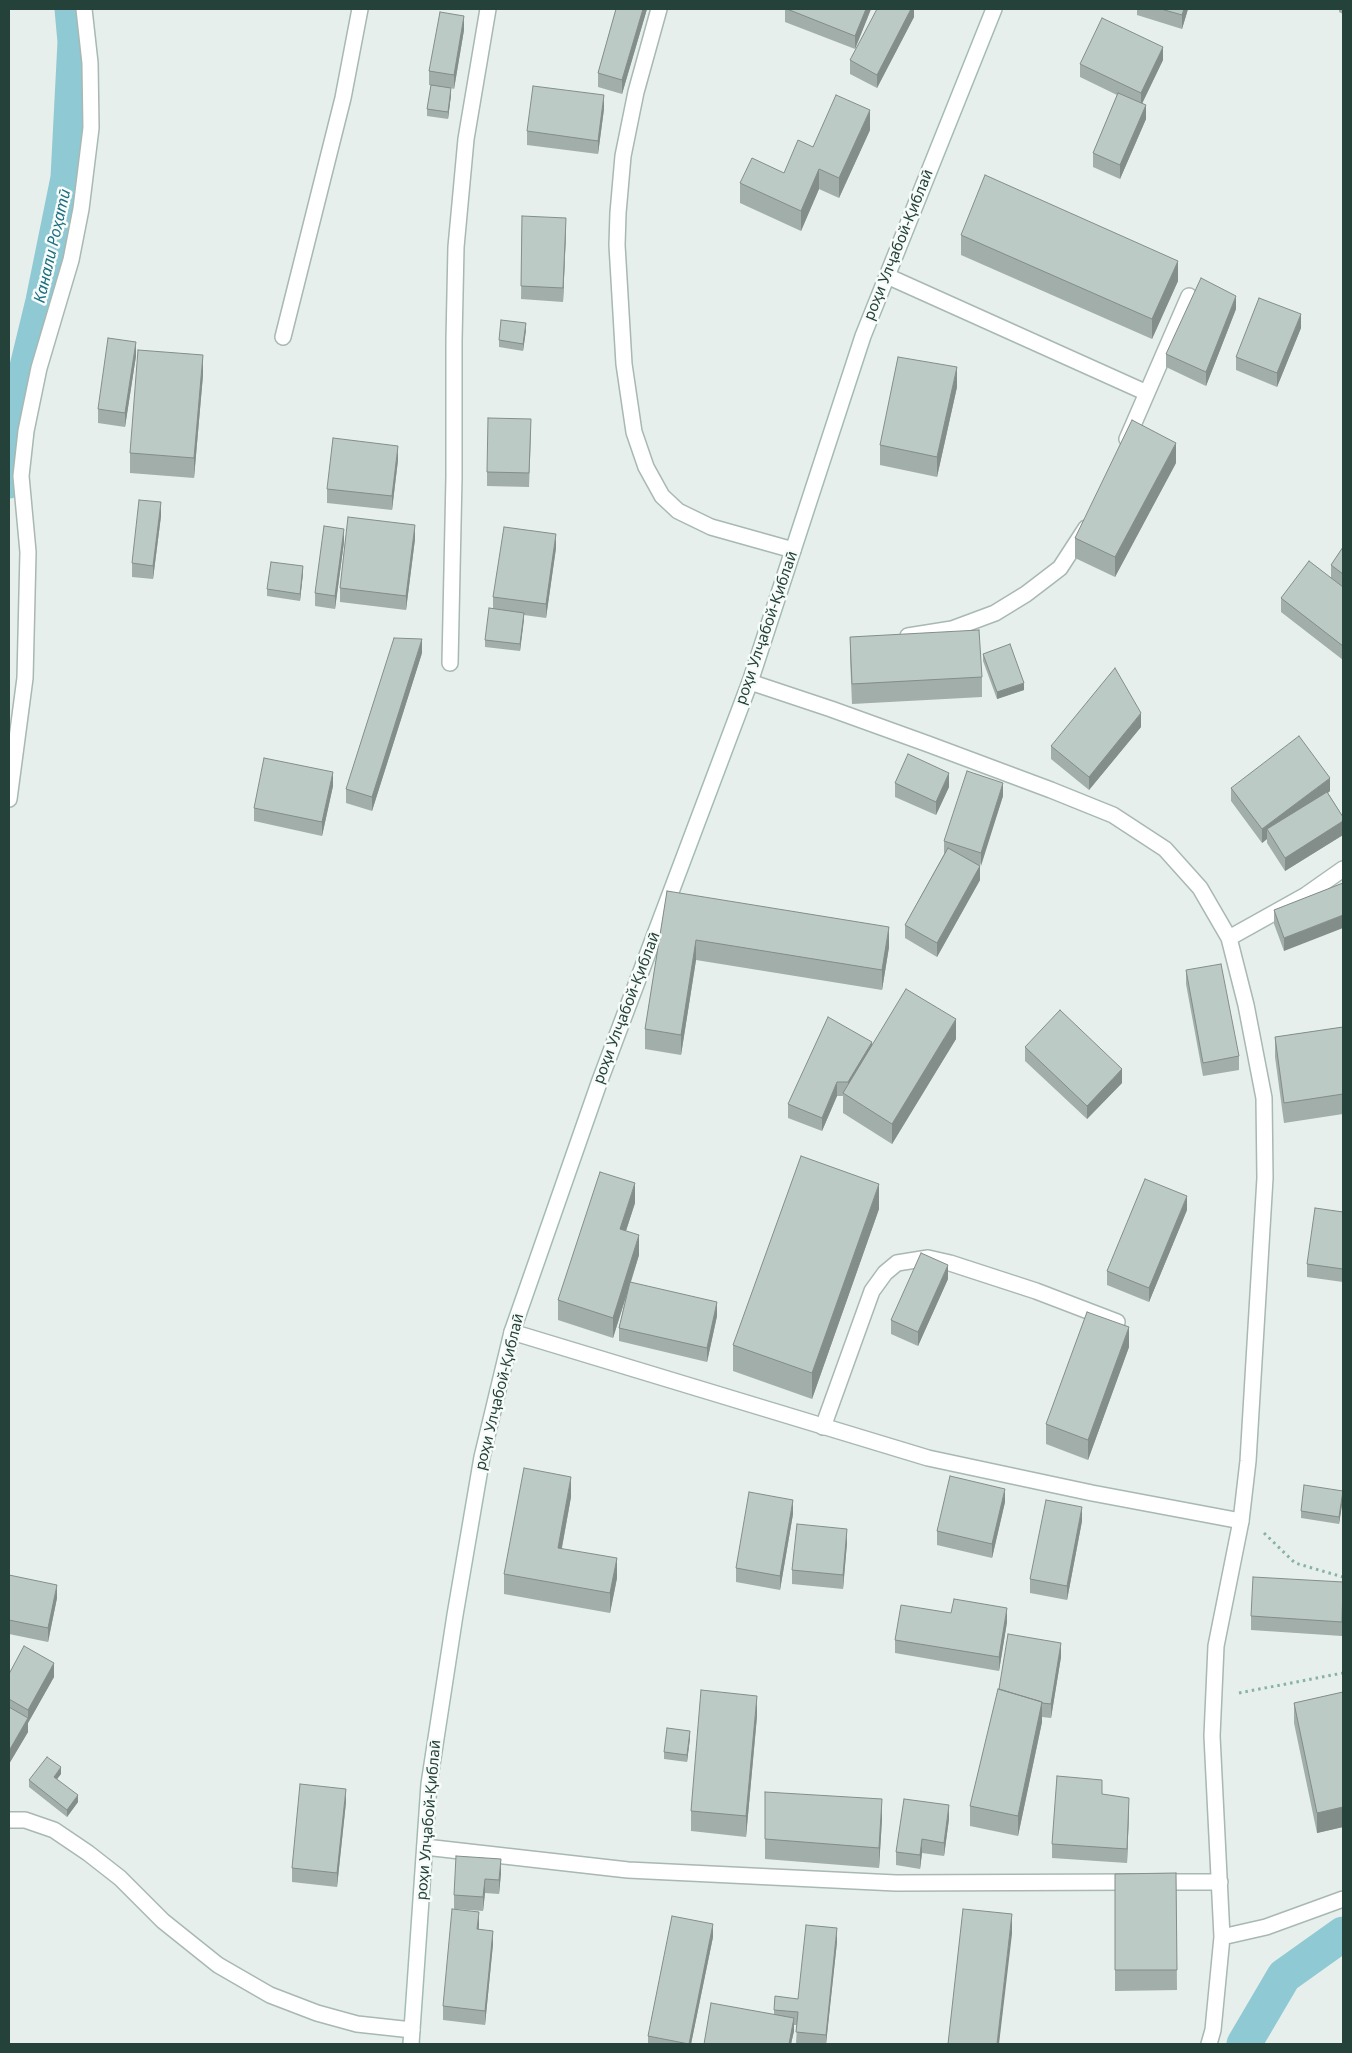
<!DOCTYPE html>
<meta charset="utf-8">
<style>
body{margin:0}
#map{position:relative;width:1352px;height:2053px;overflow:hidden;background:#e6efeb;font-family:"Noto Sans",sans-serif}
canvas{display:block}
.frame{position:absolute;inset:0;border:10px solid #24423a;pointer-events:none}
</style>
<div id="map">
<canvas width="1352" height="2053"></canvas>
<div class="frame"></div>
</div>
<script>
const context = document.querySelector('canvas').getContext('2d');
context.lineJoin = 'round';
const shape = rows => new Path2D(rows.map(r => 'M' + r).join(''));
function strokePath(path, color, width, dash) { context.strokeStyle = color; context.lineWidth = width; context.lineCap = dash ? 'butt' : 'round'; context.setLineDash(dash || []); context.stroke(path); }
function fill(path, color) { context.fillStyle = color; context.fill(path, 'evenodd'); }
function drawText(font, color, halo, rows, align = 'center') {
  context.font = font + ' "Noto Sans",sans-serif'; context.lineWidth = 5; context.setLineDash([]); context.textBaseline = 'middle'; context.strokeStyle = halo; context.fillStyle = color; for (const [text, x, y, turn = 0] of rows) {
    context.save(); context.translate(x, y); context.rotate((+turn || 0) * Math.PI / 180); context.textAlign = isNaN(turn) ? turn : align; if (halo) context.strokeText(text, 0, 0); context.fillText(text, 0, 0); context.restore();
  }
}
const canal = shape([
 [9,481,11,433,43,301,68,178,75,42,72,9],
 [1244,2044,1284,1976,1343,1934]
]);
const path = shape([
 [1264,1533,1295,1563,1343,1577],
 [1239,1693,1343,1673]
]);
const lane = shape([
 [9,799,25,678,28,552,21,476,26,431,39,368,71,260,81,209,91,128,90,63,84,9],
 [512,1332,928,1458,1092,1493,1241,1521]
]);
const street = shape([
 [659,9,636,92,623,156,618,213,617,245,624,364,634,432,646,467,662,496,678,511,711,527,793,550],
 [887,276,1147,393],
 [283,337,343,98,360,9],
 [1127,439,1189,296],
 [908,636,952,629,995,613,1026,594,1060,568,1086,528],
 [450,663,454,477,454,340,456,247,466,139,488,9],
 [750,682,831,709,928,744,1051,790,1113,815,1165,849,1200,888,1229,938,1246,1005,1264,1098,1265,1178,1248,1461,1241,1521,1216,1646,1212,1736,1222,1937,1213,2030,1209,2044],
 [1229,938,1306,895,1343,869],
 [823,1427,872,1291,885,1273,897,1263,928,1258,950,1263,1036,1291,1117,1322],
 [9,1820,25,1820,54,1830,88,1853,120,1878,163,1921,218,1965,270,1995,317,2013,357,2024,412,2030],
 [425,1847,628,1870,896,1883,1133,1882],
 [1156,1882,1220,1882],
 [1222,1937,1266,1927,1343,1899]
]);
const secondary = shape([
 [411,2044,429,1784,455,1615,482,1457,512,1332,599,1083,750,682,863,336,994,9]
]);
const wall = shape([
 [616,9,647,9,622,94,598,87,598,73],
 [785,9,871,9,855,49,785,22],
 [914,9,914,17,877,88,850,74,850,60],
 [1137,9,1188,9,1182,29,1137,15],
 [1339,9,1343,9,1343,14,1339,12],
 [464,30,454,89,451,88,451,95,448,119,427,116,427,109,431,85,429,85,429,71],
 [1163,60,1142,103,1146,119,1120,179,1093,167,1093,153,1117,95,1080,77,1080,64],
 [604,109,598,154,527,145,527,131],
 [870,130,839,198,819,189,801,231,740,203,740,183,784,173,813,147],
 [522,216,566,232,563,302,521,299],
 [961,235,1178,281,1152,339,961,255],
 [1236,309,1206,386,1166,367,1166,354],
 [1301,328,1277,387,1236,370,1236,357],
 [526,330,523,351,499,347,499,340],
 [136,356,125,427,98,423,98,409],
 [203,375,194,478,130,473,130,453],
 [957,387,937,477,880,465,880,445],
 [531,433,529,487,487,486,487,472],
 [398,460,392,510,327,503,327,489],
 [1176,463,1115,577,1075,558,1075,538],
 [161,516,153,579,132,577,132,563],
 [415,539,406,610,340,602,340,588],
 [344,542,335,609,315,606,315,593],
 [1343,547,1343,660,1281,612,1281,598,1331,577,1331,565],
 [556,548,546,618,524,615,520,651,485,647,485,640,493,609,493,597],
 [303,573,300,601,267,596,267,589],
 [850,637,982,677,982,697,852,704,850,657],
 [422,653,372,811,346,803,346,789],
 [983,654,1024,690,997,699,983,661],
 [1141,727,1089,790,1051,759,1051,746],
 [895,783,949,787,936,815,895,797],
 [333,786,322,836,254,821,254,808],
 [1231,788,1330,791,1328,793,1343,817,1343,835,1285,871,1267,843,1267,839,1262,843,1231,801],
 [1003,796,980,866,980,880,937,957,905,938,905,925,944,854,944,841],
 [1343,883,1284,951,1274,924,1274,910],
 [667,891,889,947,882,990,696,960,681,1055,645,1049,645,1029],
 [1186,970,1239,1056,1239,1070,1203,1076,1186,984],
 [1343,1027,1343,1114,1284,1123,1275,1057,1275,1037],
 [956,1039,892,1144,843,1113,843,1096,837,1096,822,1131,788,1118,788,1104,872,1045],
 [1025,1047,1122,1083,1087,1119,1025,1061],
 [635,1203,626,1231,639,1255,631,1282,717,1316,707,1362,619,1341,619,1328,626,1297,613,1338,558,1320,558,1300],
 [879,1209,812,1399,733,1371,733,1345],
 [1187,1210,1149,1302,1107,1285,1107,1271],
 [1343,1212,1343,1282,1307,1277,1307,1264],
 [948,1279,918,1346,891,1334,891,1320],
 [1129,1347,1088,1460,1046,1444,1046,1424],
 [571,1497,562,1548,617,1578,610,1613,504,1594,504,1574],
 [1343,1498,1339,1524,1301,1518,1301,1511],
 [1005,1502,992,1558,937,1545,937,1531],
 [793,1514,780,1590,736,1582,736,1568],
 [1082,1521,1067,1600,1030,1593,1030,1579],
 [847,1543,843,1589,792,1584,792,1570],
 [9,1575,57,1598,48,1642,9,1634],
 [1343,1582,1343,1613,1342,1636,1251,1630,1251,1616],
 [1007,1622,999,1671,895,1653,895,1640],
 [1061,1657,1051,1718,1042,1717,1042,1722,1018,1836,970,1826,970,1806,999,1689],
 [9,1674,54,1677,28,1723,28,1732,9,1764],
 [1343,1692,1343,1827,1317,1833,1294,1723,1294,1703],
 [757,1716,746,1837,691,1831,691,1811],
 [690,1738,687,1762,664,1759,664,1752],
 [61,1774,57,1779,78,1802,67,1817,29,1787,29,1780],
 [765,1792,882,1819,879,1868,765,1859],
 [1102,1794,1129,1811,1127,1863,1052,1858,1052,1844],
 [346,1802,337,1887,292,1882,292,1868],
 [949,1819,944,1856,922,1853,920,1869,896,1865,896,1852],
 [501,1859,501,1873,499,1894,485,1893,483,1911,454,1909,454,1895],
 [1176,1873,1177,1990,1115,1991,1115,1874],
 [479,1926,479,1929,493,1944,485,2025,443,2020,443,2006],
 [713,1937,691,2044,648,2044,648,2036],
 [837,1942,826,2044,796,2044,797,2025,794,2025,794,2031,791,2044,704,2044,774,2014,774,2010,798,1999]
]);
const shadedWall = shape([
 [643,9,647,9,622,94,622,80],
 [866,9,871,9,855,49,855,36],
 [911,9,914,9,914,17,877,88,877,75],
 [1184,9,1188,9,1182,29,1182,15],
 [464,16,464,30,454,89,454,75],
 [1163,47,1163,60,1141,106,1141,93],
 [451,88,451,95,448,119,448,112],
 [604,95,604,109,598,154,598,141],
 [1146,105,1146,119,1120,179,1120,165],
 [870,110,870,130,839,198,839,178],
 [819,169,819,189,801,231,801,211],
 [566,218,566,232,563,302,563,288],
 [1178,261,1178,281,1152,339,1152,319],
 [1236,296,1236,309,1206,386,1206,372],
 [1301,314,1301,328,1277,387,1277,373],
 [526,323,526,330,523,351,523,344],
 [136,342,136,356,125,427,125,413],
 [203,355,203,375,194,478,194,458],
 [957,367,957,387,937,477,937,457],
 [1176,443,1176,463,1115,577,1115,557],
 [398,446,398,460,392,510,392,496],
 [161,502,161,516,153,579,153,566],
 [415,525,415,539,406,610,406,596],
 [344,529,344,542,335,609,335,596],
 [556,534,556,548,546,618,546,604],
 [303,566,303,573,300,601,300,594],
 [524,613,524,620,520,651,520,644],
 [422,639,422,653,372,811,372,797],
 [1024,683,1024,690,997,699,997,692],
 [1141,713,1141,727,1089,790,1089,777],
 [333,772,333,786,322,836,322,822],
 [949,773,949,787,936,815,936,802],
 [1330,778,1330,791,1272,836,1267,829,1267,839,1262,843,1262,829],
 [1003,783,1003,796,981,866,981,853],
 [1343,821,1343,835,1285,871,1285,858],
 [980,866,980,880,937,957,937,943],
 [1343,915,1343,928,1284,951,1284,938],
 [889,927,889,947,882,990,882,970],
 [696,940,696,960,681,1055,681,1035],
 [956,1019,956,1039,892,1144,892,1124],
 [872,1042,872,1056,848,1096,848,1082],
 [1122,1069,1122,1083,1087,1119,1087,1106],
 [837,1082,837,1096,822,1131,822,1118],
 [635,1183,635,1203,620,1249,620,1229],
 [879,1184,879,1209,812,1399,812,1373],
 [1187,1196,1187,1210,1149,1302,1149,1288],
 [639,1235,639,1255,613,1338,613,1318],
 [948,1265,948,1279,918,1346,918,1332],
 [717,1302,717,1316,707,1362,707,1348],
 [1129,1327,1129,1347,1088,1460,1088,1440],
 [571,1477,571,1497,558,1568,558,1548],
 [1005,1489,1005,1502,992,1558,992,1544],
 [1343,1491,1343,1498,1339,1524,1339,1517],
 [793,1500,793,1514,780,1590,780,1576],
 [1082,1507,1082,1521,1067,1600,1067,1586],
 [847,1529,847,1543,843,1589,843,1575],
 [617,1558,617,1578,610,1613,610,1593],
 [57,1585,57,1598,48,1642,48,1628],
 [1343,1600,1343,1613,1342,1636,1342,1622],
 [1007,1608,1007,1622,999,1671,999,1657],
 [1061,1643,1061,1657,1051,1718,1051,1704],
 [54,1663,54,1677,28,1723,28,1710],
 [757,1696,757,1716,746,1837,746,1816],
 [1042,1702,1042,1722,1018,1836,1018,1816],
 [28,1718,28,1732,9,1764,9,1751],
 [690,1731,690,1738,687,1762,687,1755],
 [61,1767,61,1774,54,1783,54,1777],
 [346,1789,346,1802,337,1887,337,1873],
 [78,1795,78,1802,67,1817,67,1810],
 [1129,1798,1129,1811,1127,1863,1127,1849],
 [882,1799,882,1819,879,1868,879,1848],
 [949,1805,949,1819,944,1856,944,1843],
 [1343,1807,1343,1827,1317,1833,1317,1813],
 [922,1839,922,1853,920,1869,920,1855],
 [501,1859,501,1873,499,1894,499,1880],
 [485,1879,485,1893,483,1911,483,1897],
 [479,1912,479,1926,477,1943,477,1929],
 [1012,1914,1012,1934,999,2044,997,2044],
 [713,1924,713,1937,691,2044,689,2044],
 [837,1928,837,1942,826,2044,826,2035],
 [493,1931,493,1944,485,2025,485,2011],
 [794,2018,794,2031,791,2044,789,2044]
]);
const building = shape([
 [616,9,643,9,622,80,598,73,616,9],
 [787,9,866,9,855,36,787,9],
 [877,9,911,9,877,75,850,60,877,9],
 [1161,9,1184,9,1182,15,1161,9],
 [440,12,464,16,454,75,429,71,440,12],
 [1102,18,1163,47,1141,93,1080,64,1102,18],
 [431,85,451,88,448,112,427,109,431,85],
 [533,86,604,95,598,141,527,131,533,86],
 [1118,93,1146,105,1120,165,1093,153,1118,93],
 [836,95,870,110,839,178,819,169,801,211,740,183,752,158,784,173,798,140,813,147,836,95],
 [985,175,1178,261,1152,319,961,235,985,175],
 [522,216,566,218,563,288,521,286,522,216],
 [1201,278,1236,296,1206,372,1166,354,1201,278],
 [1259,298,1301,314,1277,373,1236,357,1259,298],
 [501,320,526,323,523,344,499,340,501,320],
 [108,338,136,342,125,413,98,409,108,338],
 [138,350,203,355,194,458,130,453,138,350],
 [898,357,957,367,937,457,880,445,898,357],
 [488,418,531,419,529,473,487,472,488,418],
 [1132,420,1176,443,1115,557,1075,538,1132,420],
 [333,438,398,446,392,496,327,489,333,438],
 [139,500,161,502,153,566,132,563,139,500],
 [348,517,415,525,406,596,340,588,348,517],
 [324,526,344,529,335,596,315,593,324,526],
 [504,527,556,534,546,604,493,597,504,527],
 [1343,547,1343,574,1331,565,1343,547],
 [1309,561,1343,587,1343,646,1281,598,1309,561],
 [271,562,303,566,300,594,267,589,271,562],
 [489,608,524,613,520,644,485,640,489,608],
 [979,630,982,677,852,684,850,637,979,630],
 [394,638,422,639,372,797,346,789,394,638],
 [1010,644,1024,683,997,692,983,654,1010,644],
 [1115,668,1141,713,1089,777,1051,746,1115,668],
 [1299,736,1330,778,1262,829,1231,788,1299,736],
 [908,754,949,773,936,802,895,783,908,754],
 [264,758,333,772,322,822,254,808,264,758],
 [967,771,1003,783,981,853,944,841,967,771],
 [1327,792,1343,817,1343,821,1285,858,1267,829,1327,792],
 [948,848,980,866,937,943,905,925,948,848],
 [1343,883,1343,915,1284,938,1274,910,1343,883],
 [667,891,889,927,882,970,696,940,681,1035,645,1029,667,891],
 [1221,964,1239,1056,1203,1063,1186,970,1221,964],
 [906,989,956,1019,892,1124,843,1093,906,989],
 [1060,1010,1122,1069,1087,1106,1025,1047,1060,1010],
 [828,1017,872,1042,848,1082,837,1082,822,1118,788,1104,828,1017],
 [1343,1027,1343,1094,1284,1103,1275,1037,1343,1027],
 [801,1156,879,1184,812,1373,733,1345,801,1156],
 [600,1172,635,1183,620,1229,639,1235,613,1318,558,1300,600,1172],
 [1145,1179,1187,1196,1149,1288,1107,1271,1145,1179],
 [1315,1208,1343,1212,1343,1269,1307,1264,1315,1208],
 [921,1253,948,1265,918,1332,891,1320,921,1253],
 [630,1282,717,1302,707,1348,619,1328,630,1282],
 [1087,1312,1129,1327,1088,1440,1046,1424,1087,1312],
 [524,1468,571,1477,558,1548,617,1558,610,1593,504,1574,524,1468],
 [950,1476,1005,1489,992,1544,937,1531,950,1476],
 [1304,1485,1343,1491,1339,1517,1301,1511,1304,1485],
 [749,1492,793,1500,780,1576,736,1568,749,1492],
 [1046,1500,1082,1507,1067,1586,1030,1579,1046,1500],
 [797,1524,847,1529,843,1575,792,1570,797,1524],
 [9,1575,57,1585,48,1628,9,1620,9,1575],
 [1253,1577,1343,1582,1342,1622,1251,1616,1253,1577],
 [954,1599,1007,1608,999,1657,895,1640,901,1605,951,1613,954,1599],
 [1008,1634,1061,1643,1051,1704,1042,1703,1042,1702,999,1689,1008,1634],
 [24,1646,54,1663,28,1710,9,1699,9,1674,24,1646],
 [998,1689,1042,1702,1018,1816,970,1806,998,1689],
 [701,1690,757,1696,746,1816,691,1811,701,1690],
 [1343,1692,1343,1807,1317,1813,1294,1703,1343,1692],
 [9,1707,28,1718,9,1751,9,1707],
 [667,1728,690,1731,687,1755,664,1752,667,1728],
 [47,1757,61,1767,54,1777,78,1795,67,1810,29,1780,47,1757],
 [1057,1776,1102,1780,1102,1794,1129,1798,1127,1849,1052,1844,1057,1776],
 [300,1784,346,1789,337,1873,292,1868,300,1784],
 [765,1792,882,1799,879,1848,765,1839,765,1792],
 [904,1799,949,1805,944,1843,922,1839,920,1855,896,1852,904,1799],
 [456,1856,501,1859,499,1880,485,1879,483,1897,454,1895,456,1856],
 [1176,1873,1177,1970,1115,1970,1115,1874,1176,1873],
 [452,1909,479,1912,477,1929,493,1931,485,2011,443,2006,452,1909],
 [963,1909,1012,1914,997,2044,948,2044,963,1909],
 [672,1916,713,1924,689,2044,648,2036,672,1916],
 [806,1925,837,1928,826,2035,796,2032,798,2012,774,2010,775,1996,798,1999,806,1925],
 [711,2003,794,2018,789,2044,704,2044,711,2003]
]);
const streetNames = [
 ["роҳи Улҷабой-Қиблаӣ",899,245,-68],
 ["роҳи Улҷабой-Қиблаӣ",767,628,-71],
 ["роҳи Улҷабой-Қиблаӣ",627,1008,-69],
 ["роҳи Улҷабой-Қиблаӣ",500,1392,-76],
 ["роҳи Улҷабой-Қиблаӣ",429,1820,-85]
];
const waterNames = [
 ["Канали Роҳатӣ",53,246,-77]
];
strokePath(canal, '#8ec9d4', 35);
strokePath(lane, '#a8b8b2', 18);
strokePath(street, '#a8b8b2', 18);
strokePath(secondary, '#a4bbb3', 18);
strokePath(path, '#86b3a5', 3, [2.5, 4]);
strokePath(lane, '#fff', 15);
strokePath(street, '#fff', 15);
strokePath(secondary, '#fff', 15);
fill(wall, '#a1aea9');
fill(shadedWall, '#838d89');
fill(building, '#bbcac4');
strokePath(building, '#838d89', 1);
drawText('15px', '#24423a', '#f7fbf9', streetNames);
drawText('italic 16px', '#1c6f80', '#f7fbf9', waterNames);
</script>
